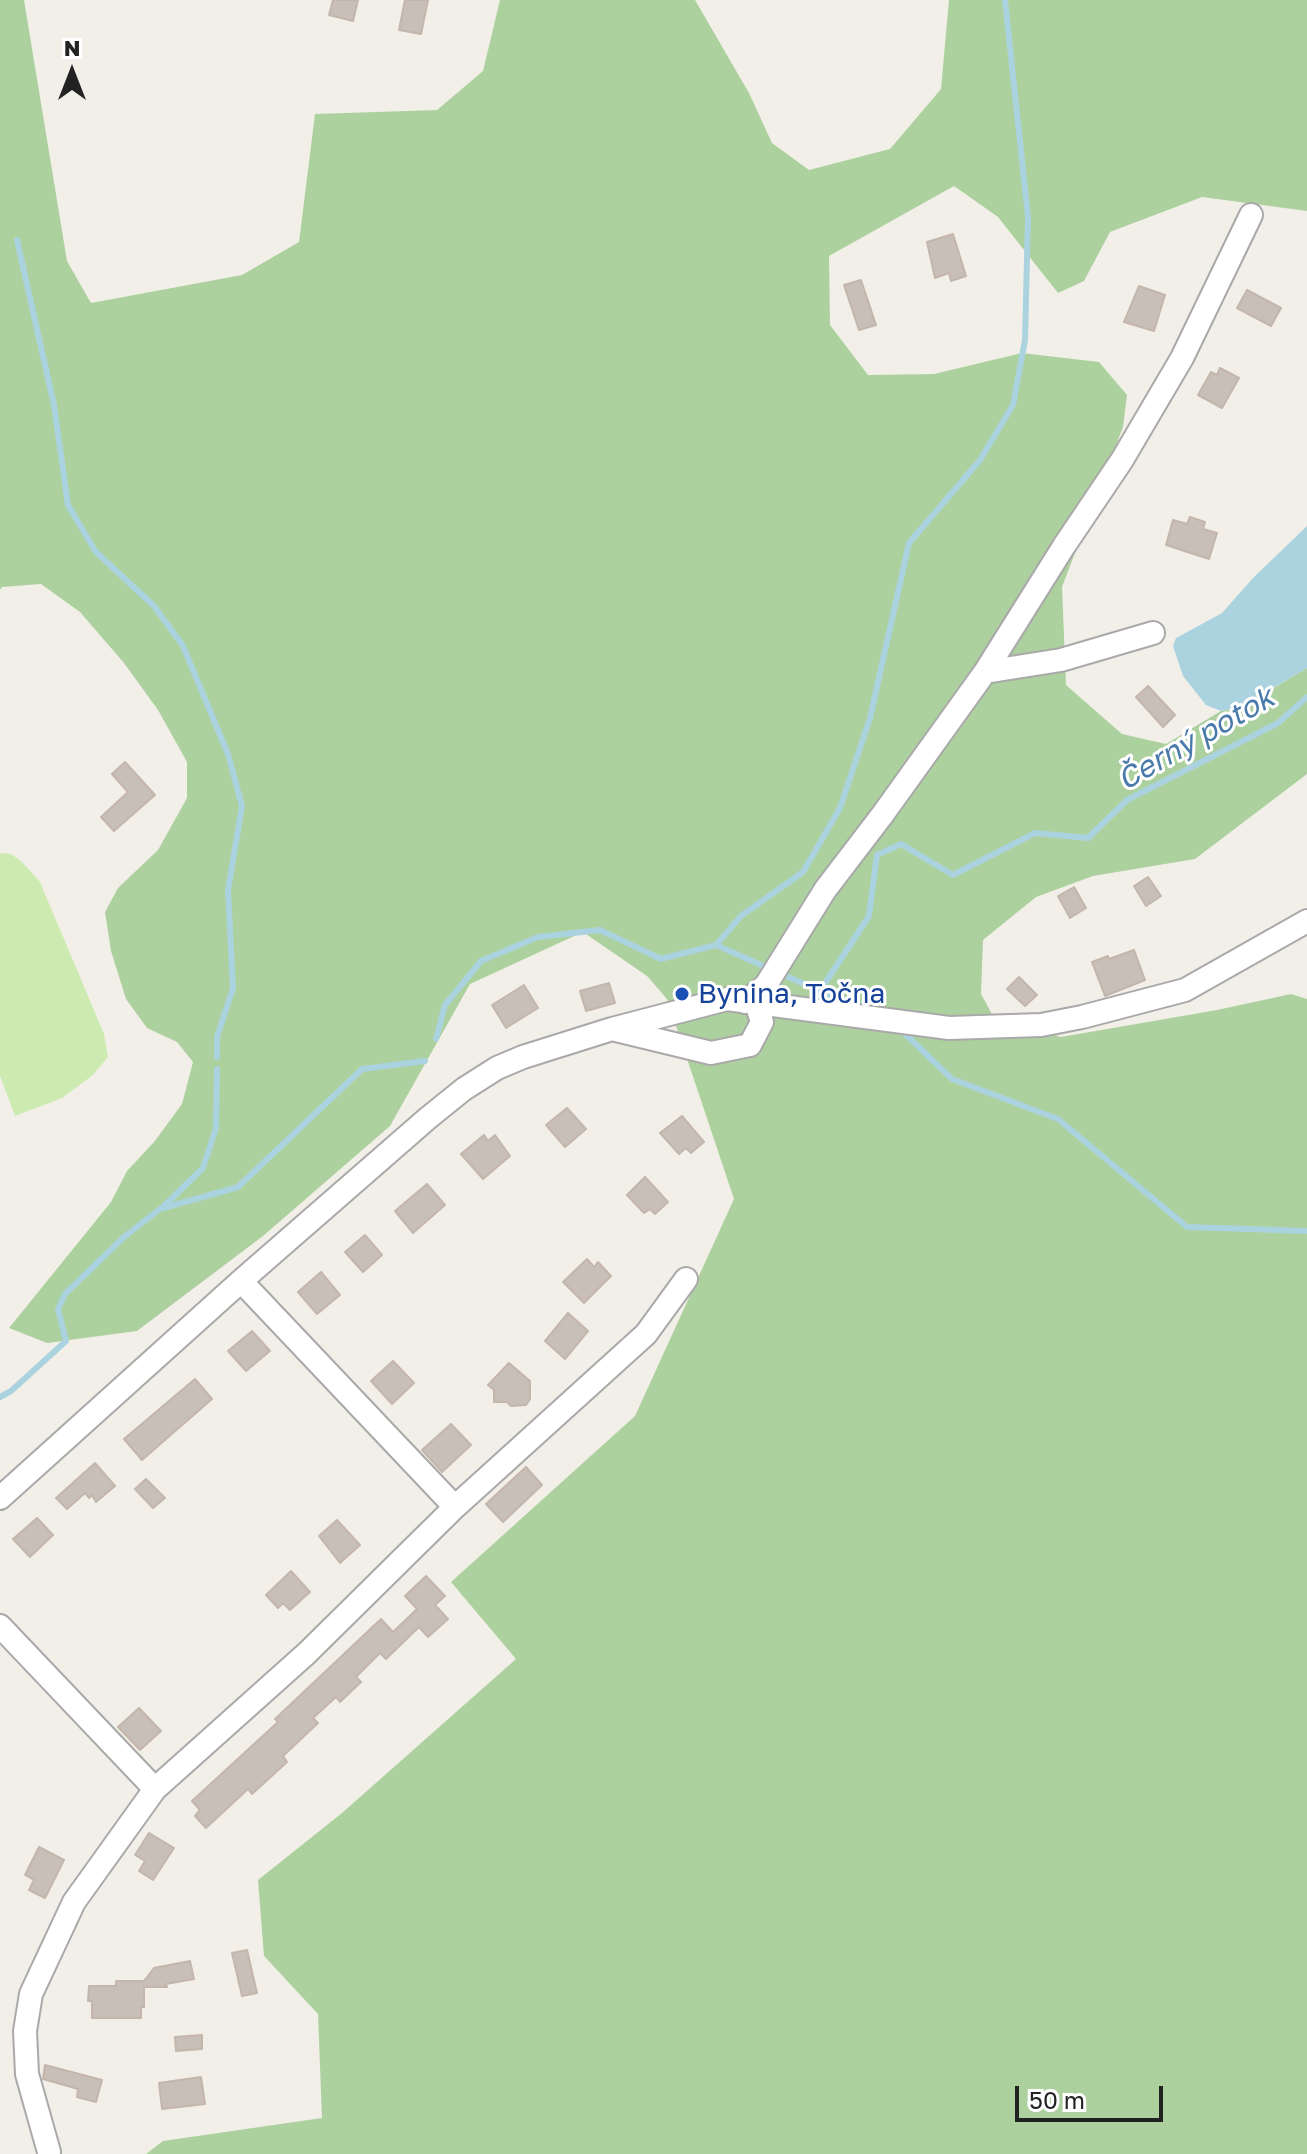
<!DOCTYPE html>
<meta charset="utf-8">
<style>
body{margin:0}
#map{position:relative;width:1307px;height:2154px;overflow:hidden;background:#f2efe9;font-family:"Golos Text",sans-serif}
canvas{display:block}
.north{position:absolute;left:32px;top:32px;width:80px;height:80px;-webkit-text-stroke:6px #fff;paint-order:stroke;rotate:0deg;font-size:22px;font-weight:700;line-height:32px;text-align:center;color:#222}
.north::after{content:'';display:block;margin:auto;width:28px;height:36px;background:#222;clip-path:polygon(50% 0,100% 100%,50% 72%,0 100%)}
.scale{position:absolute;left:1015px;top:2086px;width:148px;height:36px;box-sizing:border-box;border:4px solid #222;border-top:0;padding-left:10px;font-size:24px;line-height:28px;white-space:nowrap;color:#222;-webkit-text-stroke:6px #fff;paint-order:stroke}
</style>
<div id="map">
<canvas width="1307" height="2154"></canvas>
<div class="north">N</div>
<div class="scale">50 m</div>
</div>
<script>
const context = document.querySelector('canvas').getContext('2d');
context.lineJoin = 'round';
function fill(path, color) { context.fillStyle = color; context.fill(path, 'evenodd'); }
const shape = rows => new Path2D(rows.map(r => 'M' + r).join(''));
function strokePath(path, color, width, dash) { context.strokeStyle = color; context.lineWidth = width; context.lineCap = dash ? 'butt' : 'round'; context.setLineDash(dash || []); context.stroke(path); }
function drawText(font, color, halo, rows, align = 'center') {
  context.font = font + ' "Golos Text",sans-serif'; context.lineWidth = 6; context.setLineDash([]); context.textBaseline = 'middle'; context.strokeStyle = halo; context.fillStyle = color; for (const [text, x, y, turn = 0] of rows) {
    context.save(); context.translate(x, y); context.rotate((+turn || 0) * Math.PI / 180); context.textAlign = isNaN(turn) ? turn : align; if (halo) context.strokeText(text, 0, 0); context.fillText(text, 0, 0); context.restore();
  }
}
const grass = shape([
 [0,853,11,854,21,861,40,882,104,1034,108,1057,93,1075,62,1098,15,1116,0,1076]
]);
const forest = shape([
 [0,0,24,0,67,261,91,303,242,275,299,242,315,114,437,110,483,71,500,0,695,0,749,93,772,143,809,170,890,149,941,89,949,0,1307,0,1307,211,1202,197,1110,232,1084,281,1058,293,998,217,954,186,829,256,830,325,868,375,934,374,1022,353,1099,362,1127,395,1123,427,1062,587,1066,685,1122,734,1166,744,1221,711,1240,708,1307,668,1307,774,1195,859,1093,876,1036,897,983,940,981,994,993,1016,1061,1037,1217,1010,1291,994,1307,999,1307,2154,146,2154,163,2141,322,2118,318,2014,264,1956,258,1880,342,1813,516,1659,451,1582,635,1416,734,1199,667,999,647,976,583,932,470,984,390,1126,263,1236,137,1331,47,1343,9,1328,111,1202,127,1171,154,1142,182,1104,193,1062,177,1042,147,1028,126,999,111,951,105,912,118,888,158,850,187,798,187,762,158,710,124,663,80,612,41,584,2,587,0,590]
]);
const water = shape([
 [1307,526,1307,668,1239,708,1221,711,1206,705,1183,676,1173,646,1176,638,1222,613,1253,578]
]);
const stream = shape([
 [17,240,54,405,68,505,96,552,154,606,183,646,228,754,242,806,228,890,233,988,217,1037,217,1057],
 [716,945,741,916,803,872,840,808,870,718,909,543,980,460,1013,405,1025,340,1028,217,1005,0],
 [820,991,870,1008],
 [901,1030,952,1079,1058,1119,1187,1227,1307,1231],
 [436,1039,445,1005,481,961,538,937,600,930,661,959,716,945,820,991,869,916,877,855,901,844,953,875,1035,833,1088,838,1127,800,1278,723,1307,697],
 [163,1207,203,1168,216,1128,217,1069],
 [0,1397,11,1391,66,1341,58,1309,65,1294,124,1237,160,1209,238,1187,362,1069,425,1061]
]);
const building = shape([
 [333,0,358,0,353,21,329,15,333,0],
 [405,0,428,0,421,34,399,30,405,0],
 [953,234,966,276,951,281,949,273,935,278,927,242,953,234],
 [861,280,876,325,859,330,844,285,861,280],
 [1139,286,1165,295,1154,331,1124,322,1139,286],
 [1247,290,1281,308,1271,326,1237,308,1247,290],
 [1220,368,1239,378,1222,408,1198,395,1211,372,1217,375,1220,368],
 [1190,517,1205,522,1203,529,1217,533,1209,559,1166,545,1173,520,1187,524,1190,517],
 [1148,686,1175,715,1163,727,1136,697,1148,686],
 [125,762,155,795,114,831,101,817,128,792,112,774,125,762],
 [1148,877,1161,896,1146,906,1134,886,1148,877],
 [1074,887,1086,908,1070,918,1058,896,1074,887],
 [1134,950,1145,980,1105,996,1092,962,1108,956,1109,959,1134,950],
 [1019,977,1037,995,1025,1006,1007,989,1019,977],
 [609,983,615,1003,586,1011,580,991,609,983],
 [524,985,538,1008,506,1028,492,1005,524,985],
 [567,1108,586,1129,565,1147,546,1125,567,1108],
 [682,1116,704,1142,691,1153,686,1148,679,1154,660,1133,682,1116],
 [484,1135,488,1141,495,1135,510,1156,483,1179,461,1154,484,1135],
 [645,1177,668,1202,655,1214,650,1209,644,1213,627,1195,645,1177],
 [427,1184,445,1205,413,1233,395,1211,427,1184],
 [365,1235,382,1255,363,1272,345,1252,365,1235],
 [587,1259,594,1267,598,1262,611,1276,584,1303,563,1282,587,1259],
 [321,1272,340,1295,317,1314,298,1292,321,1272],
 [568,1313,588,1331,565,1359,545,1341,568,1313],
 [252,1331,270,1351,246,1371,228,1351,252,1331],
 [393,1361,414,1383,392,1404,371,1381,393,1361],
 [509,1363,530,1381,530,1399,526,1405,511,1406,507,1402,494,1402,494,1390,488,1385,509,1363],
 [195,1379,212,1399,142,1460,124,1439,195,1379],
 [451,1424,471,1445,442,1472,422,1450,451,1424],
 [95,1463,115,1486,96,1502,92,1495,89,1498,85,1493,67,1509,56,1498,95,1463],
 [526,1467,542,1485,503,1522,486,1504,526,1467],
 [146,1479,165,1498,153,1508,135,1489,146,1479],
 [37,1518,53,1535,30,1557,13,1539,37,1518],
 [337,1520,360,1545,340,1563,319,1536,337,1520],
 [291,1571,310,1592,290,1610,283,1603,278,1608,266,1595,291,1571],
 [426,1576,445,1596,435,1605,448,1619,428,1637,419,1627,386,1659,380,1653,356,1677,361,1682,340,1702,336,1697,313,1718,318,1723,283,1756,287,1762,252,1794,248,1789,206,1828,195,1816,200,1810,192,1801,278,1722,275,1719,381,1619,393,1632,417,1609,405,1596,426,1576],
 [139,1708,161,1731,140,1750,118,1727,139,1708],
 [149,1833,174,1848,153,1880,139,1871,145,1861,135,1855,149,1833],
 [39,1847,64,1860,45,1898,29,1890,34,1880,25,1875,39,1847],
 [247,1950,257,1993,242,1996,232,1953,247,1950],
 [190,1961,194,1979,166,1984,167,1987,144,1987,144,2007,141,2007,141,2018,92,2018,92,2001,88,2001,89,1986,116,1986,116,1981,144,1981,154,1968,190,1961],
 [202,2035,202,2049,176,2051,175,2037,202,2035],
 [45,2065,102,2080,96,2102,77,2097,78,2089,43,2079,45,2065],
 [201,2077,205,2104,162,2109,159,2083,201,2077]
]);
const minor = shape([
 [985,672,1061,660,1153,633],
 [745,1002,766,985,825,890,883,814,985,672,1064,546,1122,460,1182,358,1251,215],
 [616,1030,711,1053,750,1045,762,1022,756,1003],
 [241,1281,455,1507],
 [0,1498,241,1281,428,1118,464,1089,497,1068,523,1057,612,1029,727,999,949,1028,1041,1025,1082,1017,1185,990,1307,921],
 [0,1626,155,1789],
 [49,2152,27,2074,25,2031,31,1994,74,1902,155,1789,307,1653,455,1507,646,1334,686,1279]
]);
const markers = [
 [682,994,8,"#1a4fb4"]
];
const transitNames = [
 ["Bynina, Točna",698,994]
];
const waterNames = [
 ["Černý potok",1196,739,-30]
];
fill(grass, '#cdebb0');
fill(forest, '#add19e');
fill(water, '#aad3df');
strokePath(stream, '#aad3df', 6);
fill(building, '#c7bfb8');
strokePath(building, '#c4b6ab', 2);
strokePath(minor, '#a9a9a9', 26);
strokePath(minor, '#fff', 22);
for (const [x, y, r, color] of markers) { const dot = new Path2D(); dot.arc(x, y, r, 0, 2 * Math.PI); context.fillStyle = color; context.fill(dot); strokePath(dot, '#fff', 3); }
drawText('28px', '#164399', '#fff', transitNames, 'left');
drawText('italic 30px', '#4a7aab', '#fff', waterNames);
</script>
